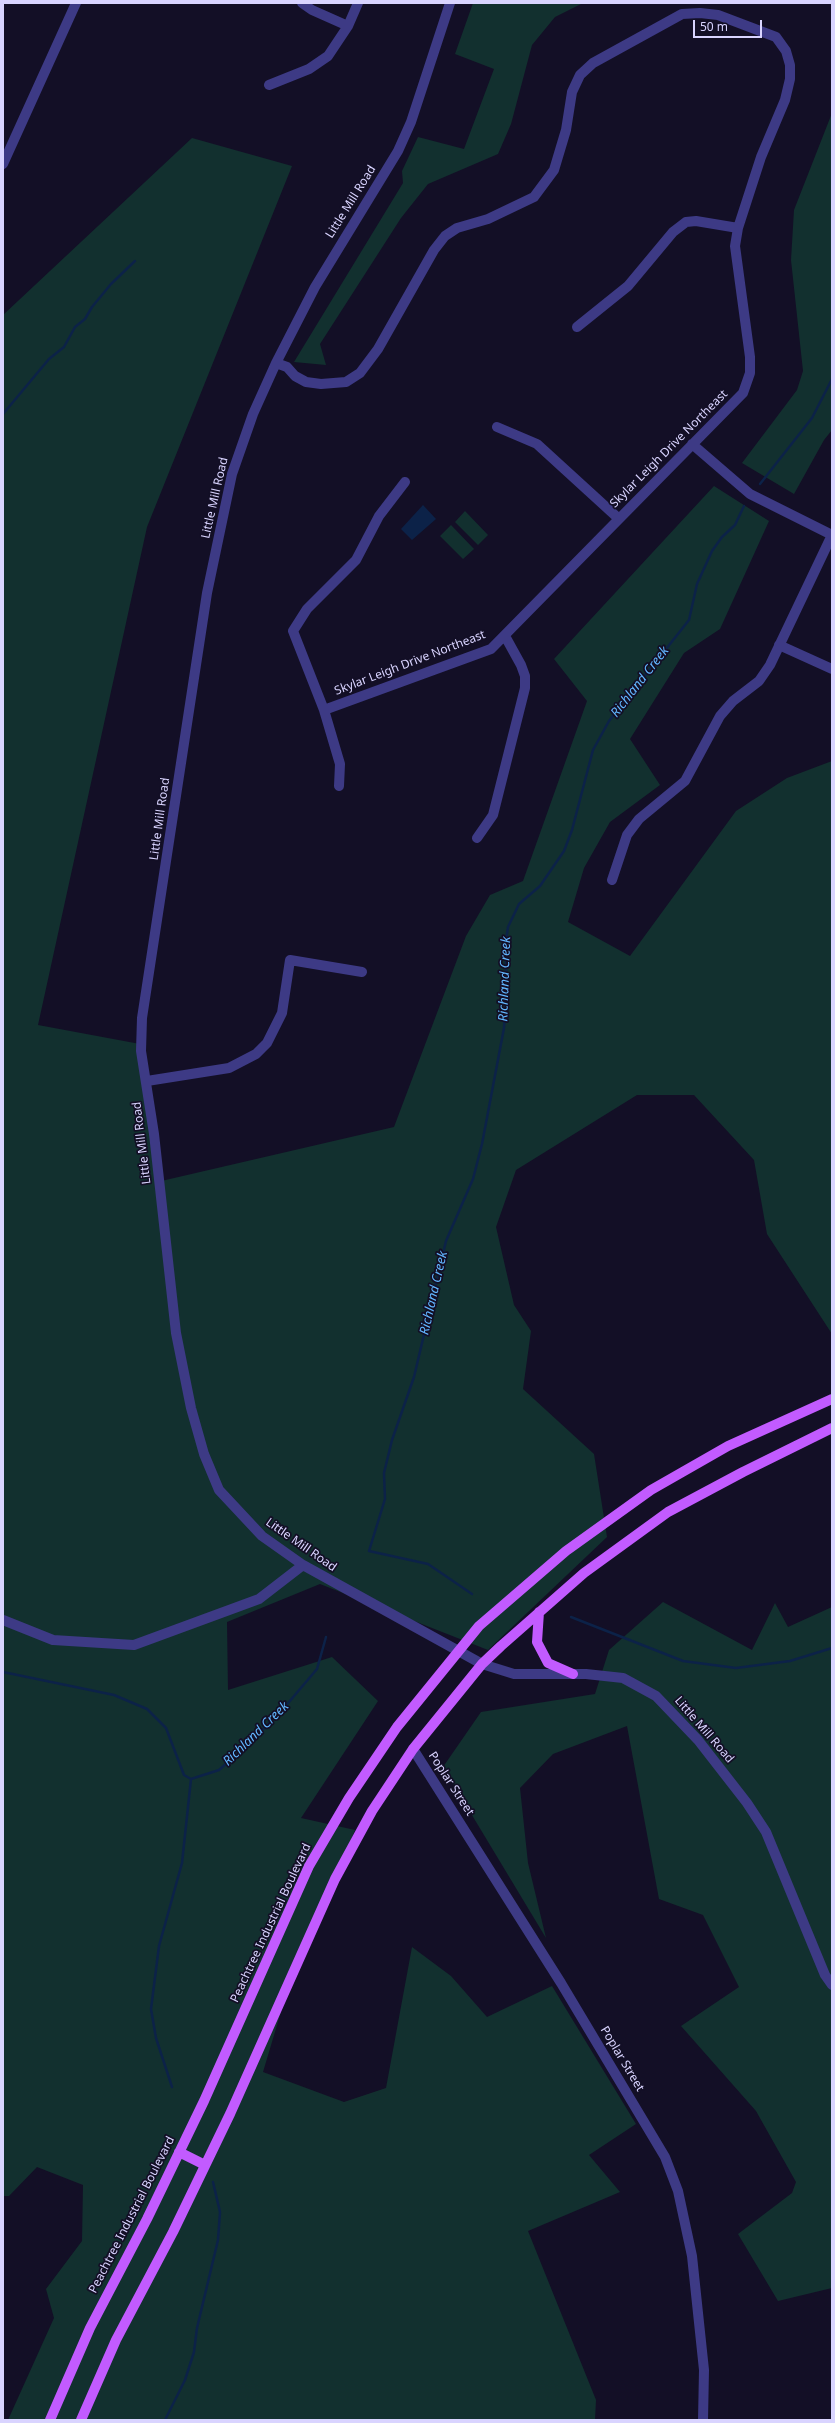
<!DOCTYPE html>
<style>
body{margin:0}
#map{position:relative;width:835px;height:2423px;overflow:hidden;background:#130f26;font-family:"Noto Sans",sans-serif}
canvas{display:block}
.frame{position:absolute;inset:0;border:4px solid #d9d4ff;pointer-events:none}
.scale{position:absolute;left:693px;top:20px;width:69px;height:18px;box-sizing:border-box;border:2px solid #d9d4ff;border-top:0;padding-left:5px;font-size:12px;line-height:14px;white-space:nowrap;color:#d9d4ff;-webkit-text-stroke:3px #130f26;paint-order:stroke}
</style>
<div id="map">
<canvas width="835" height="2423"></canvas>
<div class="frame"></div>
<div class="scale">50 m</div>
</div>
<script>
const context = document.querySelector('canvas').getContext('2d');
context.lineJoin = 'round';
function fill(path, color) { context.fillStyle = color; context.fill(path, 'evenodd'); }
const shape = rows => new Path2D(rows.map(r => 'M' + r).join(''));
function strokePath(path, color, width, dash) { context.strokeStyle = color; context.lineWidth = width; context.lineCap = dash ? 'butt' : 'round'; context.setLineDash(dash || []); context.stroke(path); }
function drawText(font, color, halo, rows, align = 'center') {
  context.font = font + ' "Noto Sans",sans-serif'; context.lineWidth = 3.5; context.setLineDash([]); context.textBaseline = 'middle'; context.strokeStyle = halo; context.fillStyle = color; for (const [text, x, y, turn = 0] of rows) {
    context.save(); context.translate(x, y); context.rotate((+turn || 0) * Math.PI / 180); context.textAlign = isNaN(turn) ? turn : align; if (halo) context.strokeText(text, 0, 0); context.fillText(text, 0, 0); context.restore();
  }
}
const green = shape([
 [473,3,583,3,555,17,532,45,511,124,498,154,428,184,401,218,320,344,326,365,294,362,403,183,402,171,418,137,464,149,494,69,455,54],
 [832,113,832,430,824,440,794,494,742,463,797,390,803,371,791,260,794,210],
 [192,138,292,166,147,527,38,1025,140,1044,157,1182,394,1127,466,936,490,895,523,881,587,701,554,659,714,486,769,521,720,629,684,653,630,739,660,785,610,822,584,868,568,922,630,956,736,811,787,778,832,761,832,1334,767,1234,754,1160,694,1095,637,1095,516,1170,496,1227,514,1305,531,1331,523,1389,594,1454,607,1537,488,1650,320,1584,227,1622,228,1690,332,1657,378,1701,301,1818,355,1830,283,2005,263,2072,344,2102,386,2088,412,1947,451,1976,487,2017,552,1986,636,2124,589,2155,620,2192,528,2231,596,2400,595,2420,8,2420,54,2318,46,2289,82,2241,83,2185,37,2167,9,2196,3,2196,3,315],
 [465,511,488,535,478,545,455,522],
 [451,525,474,549,463,559,440,536],
 [663,1602,752,1650,775,1603,788,1627,832,1607,832,2288,778,2301,738,2234,792,2193,796,2182,756,2111,681,2026,739,1987,703,1915,659,1899,627,1726,553,1754,520,1788,528,1863,546,1938,443,1767,481,1712,595,1694,609,1650]
]);
const water = shape([
 [423,505,436,519,412,540,401,529]
]);
const stream = shape([
 [3,414,49,359,64,347,75,327,85,319,92,307,111,284,135,261],
 [760,484,812,418,832,379],
 [472,1594,428,1564,369,1551,385,1499,384,1473,392,1440,414,1377,446,1241,473,1179,482,1144,504,1028,507,984,505,947,508,927,519,904,540,886,564,851,572,830,593,750,609,721,689,620,697,584,712,551,722,537,735,525,744,506],
 [571,1617,683,1661,736,1668,790,1661,832,1648],
 [3,1672,114,1695,147,1709,166,1728,184,1775,191,1779,219,1770,252,1741,289,1702,317,1669,326,1637],
 [172,2087,156,2038,151,2009,159,1946,182,1863,191,1779],
 [165,2420,185,2380,194,2352,197,2328,218,2240,220,2212,213,2182]
]);
const minor = shape([
 [302,3,312,10,348,26],
 [450,3,411,122,398,151,315,287,276,363,253,414,232,474,207,593,142,1018,141,1051,154,1134,176,1333,191,1408,204,1454,219,1490,262,1536,303,1565,482,1664,514,1674,586,1674,623,1678,656,1696,698,1740,747,1803,766,1832,825,1975,832,1985],
 [269,85,309,69,328,56,348,26,358,3],
 [3,164,76,3],
 [577,327,628,286,673,232,686,222,696,221,738,228],
 [276,363,287,367,295,376,306,382,321,384,346,382,360,373,378,349,434,250,445,236,457,228,488,219,534,197,554,170,566,130,572,92,580,75,593,63,682,14,700,13,718,15,776,37,786,51,790,65,790,79,785,100,761,157,738,228,735,246,750,357,750,373,743,393,491,649,324,710],
 [497,427,537,444,618,518],
 [692,444,750,494,832,535],
 [779,645,832,669],
 [339,786,340,764,324,710,293,631,307,609,356,560,379,516,405,482],
 [477,838,493,815,525,688,525,676,521,665,505,636],
 [612,880,627,835,639,819,685,781,720,716,733,701,759,681,770,665,832,535],
 [147,1081,229,1068,256,1054,267,1043,282,1013,290,960,362,972],
 [3,1620,53,1640,134,1645,259,1599,303,1565],
 [413,1749,561,1983,665,2157,678,2191,692,2256,704,2370,703,2420]
]);
const major = shape([
 [539,1612,537,1642,548,1663,573,1674],
 [179,2152,205,2165],
 [50,2420,90,2328,147,2219,204,2101,309,1866,349,1798,397,1727,479,1626,566,1551,651,1490,728,1446,832,1399],
 [81,2420,116,2340,173,2232,230,2114,335,1879,372,1811,413,1749,482,1664,501,1646,584,1573,668,1512,743,1472,832,1428]
]);
const streetNames = [
 ["Little Mill Road",351,202,-58],
 ["Skylar Leigh Drive Northeast",669,449,-45],
 ["Little Mill Road",215,498,-77],
 ["Skylar Leigh Drive Northeast",410,663,-21],
 ["Little Mill Road",160,819,-82],
 ["Little Mill Road",142,1143,-97],
 ["Little Mill Road",301,1545,35],
 ["Little Mill Road",704,1730,49],
 ["Poplar Street",451,1784,57],
 ["Peachtree Industrial Boulevard",271,1923,-65],
 ["Poplar Street",622,2059,59],
 ["Peachtree Industrial Boulevard",132,2215,-63]
];
const waterNames = [
 ["Richland Creek",640,682,-52],
 ["Richland Creek",505,979,-88],
 ["Richland Creek",434,1293,-77],
 ["Richland Creek",256,1734,-44]
];
fill(green, '#12302f');
fill(water, '#0c2248');
strokePath(stream, '#0c2248', 2.5);
strokePath(minor, '#3d3a85', 10);
strokePath(major, '#c25bff', 10);
drawText('12px', '#d9d4ff', '#130f26', streetNames);
drawText('italic 13px', '#62b6ff', '#130f26', waterNames);
</script>
